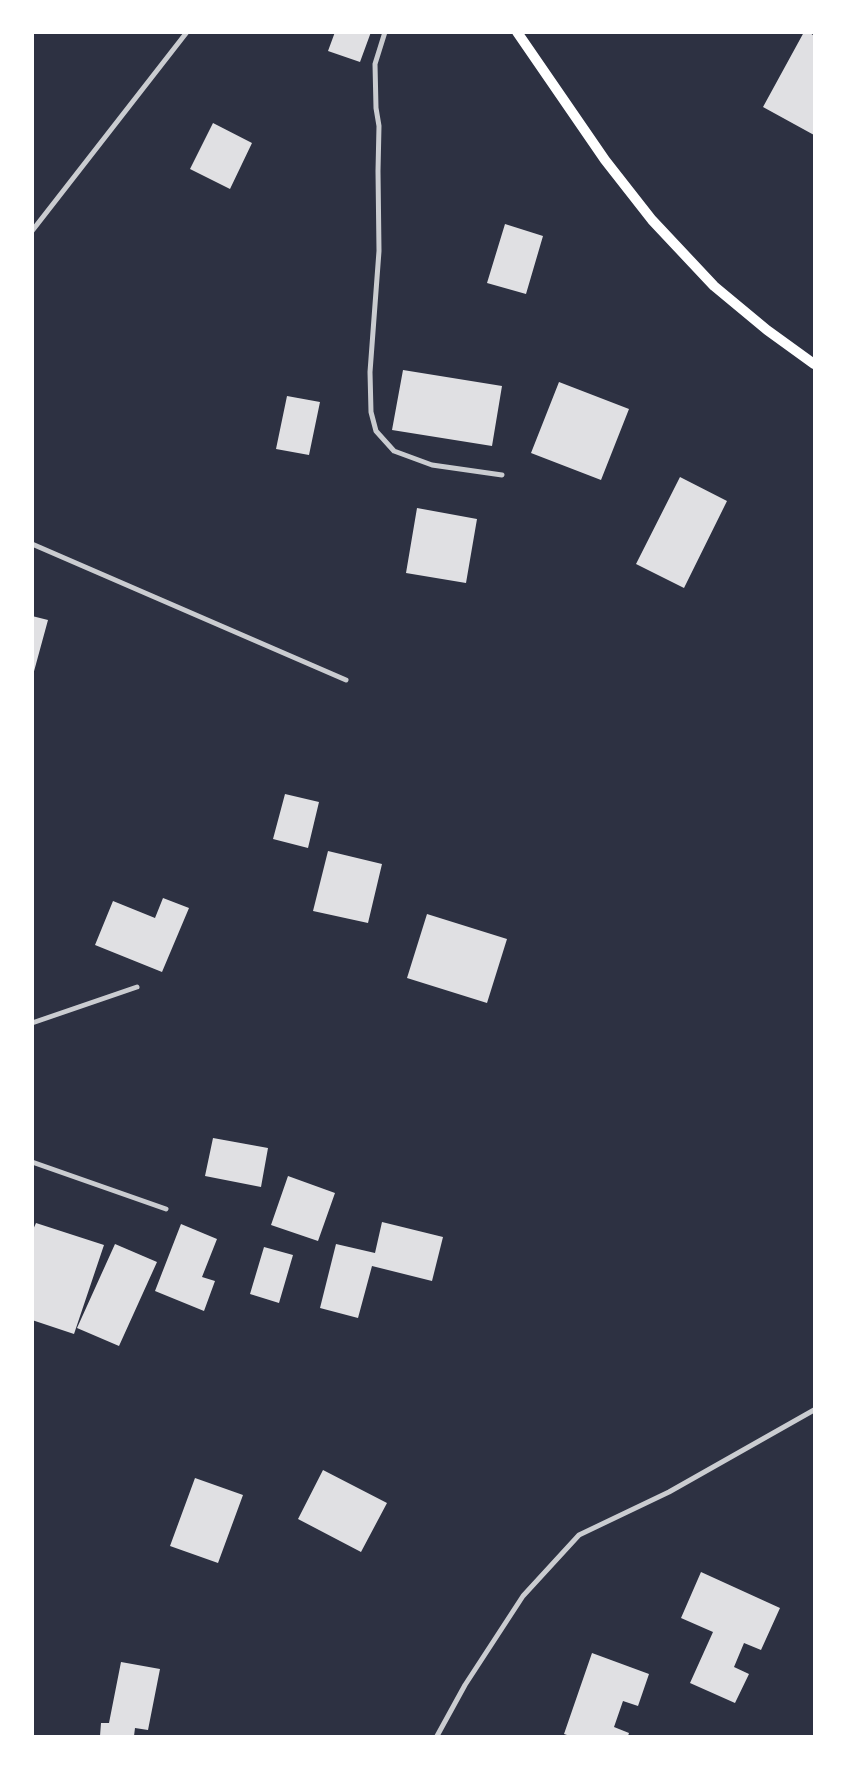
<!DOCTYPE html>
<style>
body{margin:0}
#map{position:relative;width:847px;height:1769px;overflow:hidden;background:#2d3142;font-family:Poppins,sans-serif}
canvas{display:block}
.frame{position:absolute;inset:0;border:34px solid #fff;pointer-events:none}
</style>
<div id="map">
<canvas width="847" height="1769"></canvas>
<div class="frame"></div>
</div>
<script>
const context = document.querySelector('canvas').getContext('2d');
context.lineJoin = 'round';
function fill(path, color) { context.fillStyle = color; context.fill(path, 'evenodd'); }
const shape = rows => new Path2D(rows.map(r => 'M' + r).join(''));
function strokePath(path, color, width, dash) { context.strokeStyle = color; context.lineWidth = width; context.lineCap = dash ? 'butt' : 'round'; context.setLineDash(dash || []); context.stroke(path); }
const building = shape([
 [335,32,371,32,360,62,328,51],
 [804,32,809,32,814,36,814,135,763,107],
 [213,123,252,143,230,189,190,169],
 [505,224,543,236,526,294,487,283],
 [403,370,502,386,492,446,392,430],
 [559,382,629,409,601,480,531,453],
 [287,396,320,402,309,455,276,449],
 [680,477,727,501,684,588,636,564],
 [417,508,477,519,466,583,406,573],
 [32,616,48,620,33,675,32,675],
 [285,794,319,802,308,848,273,839],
 [328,851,382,864,368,923,313,911],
 [163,898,189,908,162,972,95,945,113,901,155,918],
 [427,914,507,939,487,1003,407,978],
 [213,1138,268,1148,261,1187,205,1176],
 [288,1176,335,1193,318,1241,271,1225],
 [382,1222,443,1237,432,1281,372,1266,358,1318,320,1308,336,1244,375,1253],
 [36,1223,104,1245,74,1334,32,1320,32,1232],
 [181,1224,217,1239,202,1277,215,1281,204,1311,155,1291],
 [115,1244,157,1262,119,1346,77,1328],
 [264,1247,293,1255,279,1303,250,1294],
 [323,1470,387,1503,361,1552,298,1519],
 [195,1478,243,1495,218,1563,170,1546],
 [701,1572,780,1608,761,1650,744,1643,734,1667,749,1674,735,1703,690,1683,713,1632,681,1618],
 [592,1653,649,1674,638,1706,623,1701,614,1727,629,1733,628,1736,570,1736,564,1734],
 [121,1662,160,1669,148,1730,135,1728,134,1736,100,1736,101,1723,109,1723]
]);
const minor = shape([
 [385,32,375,64,376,108,379,126,378,171,379,251,370,372,371,412,376,431,394,451,432,465,502,475],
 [32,231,187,32],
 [32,544,346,680],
 [32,1023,137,987],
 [32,1162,166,1209],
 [437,1736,465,1685,523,1596,579,1535,669,1492,814,1410]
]);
const secondary = shape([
 [517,32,605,160,652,220,714,286,767,330,814,364]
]);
fill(building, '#e0e0e3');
strokePath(minor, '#caccd0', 5);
strokePath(secondary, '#fff', 10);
</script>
